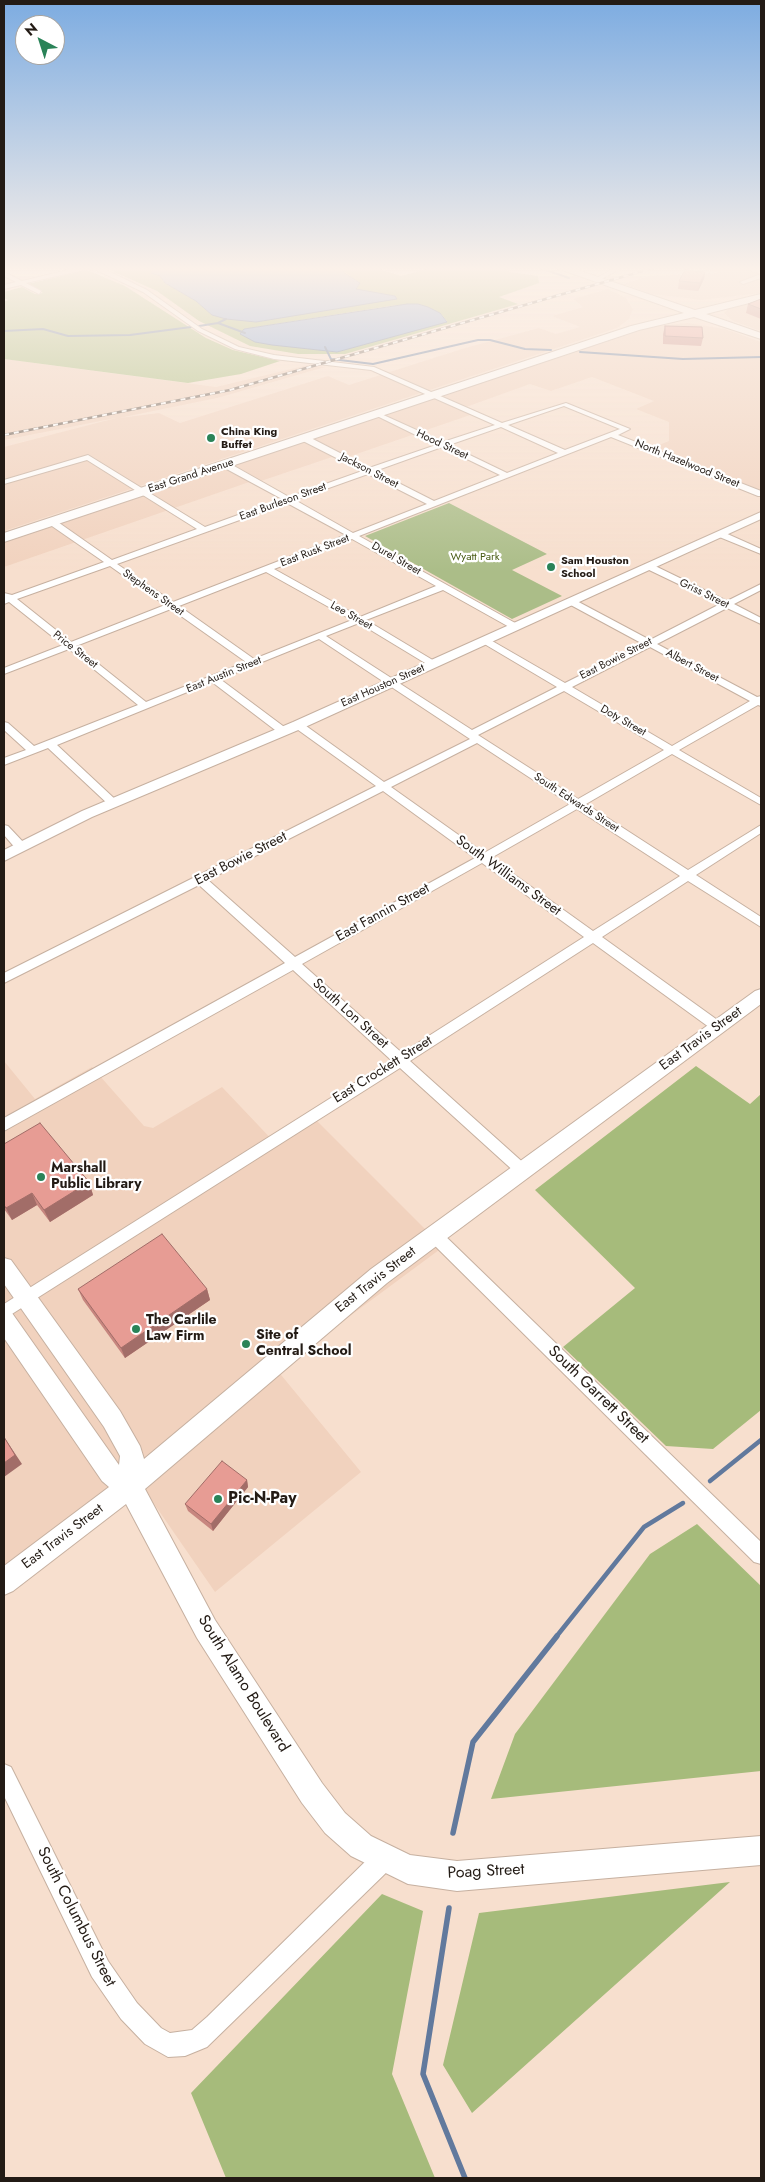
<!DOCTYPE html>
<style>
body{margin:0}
#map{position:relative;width:765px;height:2182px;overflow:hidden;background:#f7dfce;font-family:Jost,sans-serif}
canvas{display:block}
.frame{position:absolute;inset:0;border:5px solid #231b15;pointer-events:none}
.north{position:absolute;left:15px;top:15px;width:50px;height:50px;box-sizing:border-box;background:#fff;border:1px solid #a7a4a1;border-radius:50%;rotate:320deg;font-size:14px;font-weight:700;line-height:20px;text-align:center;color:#231b15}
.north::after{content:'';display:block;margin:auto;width:18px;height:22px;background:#2a8358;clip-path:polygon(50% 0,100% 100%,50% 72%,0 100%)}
</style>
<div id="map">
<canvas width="765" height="2182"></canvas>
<div class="frame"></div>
<div class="north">N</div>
</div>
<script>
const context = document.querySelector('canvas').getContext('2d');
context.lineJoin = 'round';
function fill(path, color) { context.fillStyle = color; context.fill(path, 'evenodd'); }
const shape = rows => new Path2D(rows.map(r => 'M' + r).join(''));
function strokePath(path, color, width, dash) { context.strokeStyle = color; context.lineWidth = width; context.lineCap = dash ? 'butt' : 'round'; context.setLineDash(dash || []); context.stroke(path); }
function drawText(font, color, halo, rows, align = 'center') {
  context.font = font + ' Jost,sans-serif'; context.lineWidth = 4.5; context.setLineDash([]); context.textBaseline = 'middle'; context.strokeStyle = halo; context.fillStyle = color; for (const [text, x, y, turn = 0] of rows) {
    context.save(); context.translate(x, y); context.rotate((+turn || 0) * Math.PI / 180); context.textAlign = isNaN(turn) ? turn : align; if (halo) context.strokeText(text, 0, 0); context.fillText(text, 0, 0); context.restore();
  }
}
const built = shape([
 [697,266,739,266,761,273,761,293,703,300,651,294,623,284,649,276,717,273],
 [608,289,626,298,633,309,629,319,617,328,4,531,4,447,116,418,4,440,4,359,216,387,308,365,325,367,217,398,119,418,159,413,180,423,328,376,349,385,465,348,539,328,556,334,580,327,552,316,583,307,573,299],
 [761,301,761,331,733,321,724,313,729,308],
 [688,323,725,329,761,342,761,492,654,447,669,441,669,422,636,409,654,401,592,377,551,391,530,384,466,407,442,396,654,326],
 [436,396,476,413,345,458,338,455,261,481,258,479,4,567,4,540],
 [4,1061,35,1099,92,1067,144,1126,153,1128,222,1087,277,1145,316,1120,443,1247,277,1370,361,1472,215,1592,139,1482,4,1583]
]);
const green = shape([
 [449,503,547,554,512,570,562,596,512,619,365,536]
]);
const forest = shape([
 [157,266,151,273,160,276,165,283,196,301,212,315,256,322,395,296,359,291,356,289,360,283,343,271,344,267,334,266,377,266,379,269,401,276,439,266,500,266,510,272,538,276,539,283,499,297,518,304,345,354,298,354,250,346,199,321,157,291,103,267],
 [418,304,440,313,447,321,337,352,255,342,244,329,390,306],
 [87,270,125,286,206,338,233,350,280,361,241,374,188,383,4,359,4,302,8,300,4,298,4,292,22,287,35,294,43,293,27,284],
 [696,1066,750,1104,761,1094,761,1410,713,1449,666,1446,563,1347,635,1288,535,1190],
 [697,1524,761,1586,761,1771,491,1799,515,1734,650,1554],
 [730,1882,472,2113,443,2065,479,1913],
 [382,1894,423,1911,392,2074,435,2178,226,2178,191,2093]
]);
const water = shape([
 [157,266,344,267,343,272,360,283,356,289,395,296,397,299,256,322,226,319,212,315,196,301,165,283,160,276,151,273,157,266],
 [407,304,418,304,428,307,440,313,447,322,337,352,272,345,255,342,240,334,244,329,407,304]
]);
const streamFar2 = shape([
 [540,268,569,278],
 [218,323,226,319],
 [199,326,218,323,245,333],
 [4,331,43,329,68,336,130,335,191,327],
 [325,347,331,359,373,364,478,340,490,340,525,349,551,350],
 [580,352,683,359,761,357]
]);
const streamFar1 = shape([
 [710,1481,761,1440],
 [556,1637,644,1527,683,1503]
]);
const stream = shape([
 [453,1833,473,1742,557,1636],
 [449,1908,423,2074,465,2178]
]);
const street = shape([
 [84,266,98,266,147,290,202,329,239,347,274,355,374,367,502,423,566,403,630,429,618,435,761,491,761,496,758,496,611,437,359,536,517,624,517,628,511,628,443,590,366,620,436,662,436,666,430,666,359,623,326,636,472,730,557,687,481,642,481,638,487,638,565,683,643,644,567,603,567,599,573,599,650,640,720,604,645,568,645,564,651,564,727,601,761,584,761,590,734,604,761,618,761,624,727,608,657,644,757,697,761,696,761,706,758,705,679,750,761,798,761,805,672,754,586,804,688,870,761,825,761,833,696,875,761,917,761,927,688,881,602,937,723,1024,725,1027,723,1030,713,1030,593,943,410,1061,527,1166,529,1170,527,1174,522,1176,517,1174,400,1068,4,1319,4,1304,391,1060,293,970,4,1131,4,1118,285,963,199,885,4,983,4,973,376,786,294,727,294,723,302,723,384,782,470,739,319,639,220,679,287,729,287,733,279,733,212,682,57,745,117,801,117,805,109,805,48,748,4,765,4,758,26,750,4,730,4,722,8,723,34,746,138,705,69,649,4,674,4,668,63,645,9,602,4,604,4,593,12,595,104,562,49,524,49,520,55,520,112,560,197,529,87,460,4,484,4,480,88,455,205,527,282,499,221,466,221,462,227,462,289,497,362,471,301,440,301,436,307,436,369,468,436,445,375,415,375,413,379,413,443,442,495,425,371,370,274,359,235,349,198,331,143,292,92,268,26,283,41,291,39,294,21,285,4,289,4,285,16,282,4,276,4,272,22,281,84,266],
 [564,406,620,429,565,450,508,425,564,406],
 [501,427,558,453,507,473,449,445,501,427],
 [442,447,500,475,434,501,375,471,442,447],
 [368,474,427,504,353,533,295,500,368,474],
 [287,503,346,535,173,602,117,564,287,503],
 [352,539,436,586,360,617,274,569,352,539],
 [110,566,165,605,71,642,17,599,110,566],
 [266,572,352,620,254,659,179,606,266,572],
 [171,609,246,662,146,702,76,646,171,609],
 [650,647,750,701,672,746,572,687,650,647],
 [564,691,664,750,578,799,478,735,564,691],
 [477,743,570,804,484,853,391,787,477,743],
 [383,791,475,858,295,957,208,880,383,791],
 [577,809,680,876,593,931,491,858,577,809],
 [482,863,584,937,402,1053,302,964,482,863],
 [410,266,434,266,431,268,410,266],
 [618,266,625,266,598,281,593,280,618,266],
 [739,266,761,270,761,274,740,267,739,266],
 [761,274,761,278,743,284,740,282,761,274],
 [717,532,723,532,761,549,761,554,717,536,717,532],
 [4,825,8,826,25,844,25,850,17,850,4,835,4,825],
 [434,1228,439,1230,761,1542,761,1564,754,1562,429,1240,426,1235,429,1230,434,1228],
 [4,1764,11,1767,108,1961,137,2003,161,2028,170,2033,192,2030,207,2017,376,1851,384,1848,392,1851,395,1859,392,1867,207,2047,185,2056,168,2057,145,2044,121,2019,92,1977,4,1796,4,1764]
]);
const secondary = shape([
 [761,512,761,519,303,728,92,817,4,861,4,850,82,811,293,722,761,512],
 [761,989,761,1004,387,1283,145,1489,215,1620,322,1783,345,1813,371,1836,410,1855,457,1861,761,1836,761,1865,457,1891,408,1884,351,1856,325,1833,302,1803,197,1638,126,1504,13,1591,4,1595,4,1566,109,1487,102,1481,4,1338,4,1310,12,1313,119,1465,120,1456,104,1427,4,1284,4,1258,11,1260,120,1411,140,1446,144,1459,371,1269,755,991,761,989]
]);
const highway = shape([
 [551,266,566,266,695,310,761,294,761,300,706,314,761,333,761,339,694,317,639,330,4,542,4,533,631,326,684,313,551,266]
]);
const rail = shape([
 [4,435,230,390,660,266]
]);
const wall = shape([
 [705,272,704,279,698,291,678,289,679,281],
 [761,299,761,319,746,313,748,304],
 [665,326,703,338,701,346,663,344,663,334],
 [4,1144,89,1182,93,1195,50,1222,37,1205,12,1220,4,1209],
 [78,1289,207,1289,210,1300,125,1358,83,1300],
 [247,1480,248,1487,213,1531,188,1511,185,1504]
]);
const shadedWall = shape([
 [705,272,704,279,698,291,700,283],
 [89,1182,93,1195,50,1222,44,1210],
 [32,1193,37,1205,12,1220,6,1208],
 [207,1289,210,1300,125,1358,121,1348],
 [4,1437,22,1464,4,1477],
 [247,1480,248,1487,213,1531,211,1524]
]);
const building = shape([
 [685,270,705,272,700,283,679,281,685,270],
 [761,299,761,309,748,304,761,299],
 [665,326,702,327,703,338,665,336,665,326],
 [40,1123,89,1182,44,1210,32,1193,6,1208,4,1205,4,1144,40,1123],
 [162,1234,207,1289,121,1348,78,1289,162,1234],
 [4,1437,15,1455,4,1463,4,1437],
 [222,1461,247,1480,211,1524,185,1504,222,1461]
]);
const markers = [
 [211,438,5,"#2a8358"],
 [551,567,5,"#2a8358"],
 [41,1177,5,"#2a8358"],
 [136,1329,5,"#2a8358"],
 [246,1344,5,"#2a8358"],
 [218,1499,5,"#2a8358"]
];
const farPoinames = [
 ["China King",221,432],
 ["Buffet",221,445],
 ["Sam Houston",561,561],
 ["School",561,574]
];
const farStreetnames = [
 ["Hood Street",442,445,25],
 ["North Hazelwood Street",687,464,22],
 ["Jackson Street",369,471,27],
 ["East Grand Avenue",191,476,-18],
 ["East Burleson Street",283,502,-20],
 ["East Rusk Street",315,551,-21],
 ["Durel Street",396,559,30],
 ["Stephens Street",153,593,35],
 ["Griss Street",704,594,26],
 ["Lee Street",351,616,29],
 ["Price Street",75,650,38],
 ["East Bowie Street",616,659,-27],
 ["Albert Street",692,666,28],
 ["East Austin Street",224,675,-22],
 ["East Houston Street",383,686,-24],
 ["Doty Street",623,721,30],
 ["South Edwards Street",576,803,33]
];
const farParknames = [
 ["Wyatt Park",475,557]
];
const streetNames = [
 ["East Bowie Street",241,859,-27],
 ["South Williams Street",508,876,36],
 ["East Fannin Street",383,913,-29],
 ["South Lon Street",350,1014,42],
 ["East Travis Street",701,1039,-36],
 ["East Crockett Street",383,1070,-32],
 ["East Travis Street",376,1280,-38],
 ["East Travis Street",63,1537,-37]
];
const poiNames = [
 ["Marshall",51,1169],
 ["Public Library",51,1185],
 ["The Carlile",146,1321],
 ["Law Firm",146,1337],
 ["Site of",256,1336],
 ["Central School",256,1352]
];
const nearStreetnames = [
 ["South Garrett Street",598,1395,44],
 ["South Alamo Boulevard",243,1684,58],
 ["Poag Street",486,1872,-3],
 ["South Columbus Street",76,1917,63]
];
const nearPoinames = [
 ["Pic-N-Pay",228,1499]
];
fill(built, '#f1d2be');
fill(green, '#abbd88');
fill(forest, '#a6bb7b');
fill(water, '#7ca1d7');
strokePath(water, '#61799d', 1);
strokePath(streamFar2, '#61799d', 2);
strokePath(streamFar1, '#61799d', 4.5);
strokePath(stream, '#61799d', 5.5);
strokePath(street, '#c6b0a0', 2);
strokePath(secondary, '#c6b0a0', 2);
strokePath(highway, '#c6b0a0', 2);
fill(street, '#fff');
fill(secondary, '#fff');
fill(highway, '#fff');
strokePath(rail, '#73655b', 2.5);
strokePath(rail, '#fff', 2, [5]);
fill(wall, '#c7867f');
fill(shadedWall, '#a26d68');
fill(building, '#e79c94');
strokePath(building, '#a26d68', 1);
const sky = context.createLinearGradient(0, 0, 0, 572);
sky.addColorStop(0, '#7dace1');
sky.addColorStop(0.47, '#fbf1e9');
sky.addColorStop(1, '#fbf1e900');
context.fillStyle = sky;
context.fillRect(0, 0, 765, 572);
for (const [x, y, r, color] of markers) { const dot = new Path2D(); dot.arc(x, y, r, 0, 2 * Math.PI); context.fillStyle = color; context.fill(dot); strokePath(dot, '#fff', 2); }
drawText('bold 11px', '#231b15', '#fff', farPoinames, 'left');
drawText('11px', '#231b15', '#fff', farStreetnames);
drawText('11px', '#485b15', '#fff', farParknames);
drawText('14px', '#231b15', '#fff', streetNames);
drawText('bold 14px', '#231b15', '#fff', poiNames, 'left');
drawText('16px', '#231b15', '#fff', nearStreetnames);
drawText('bold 16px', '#231b15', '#fff', nearPoinames, 'left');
</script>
